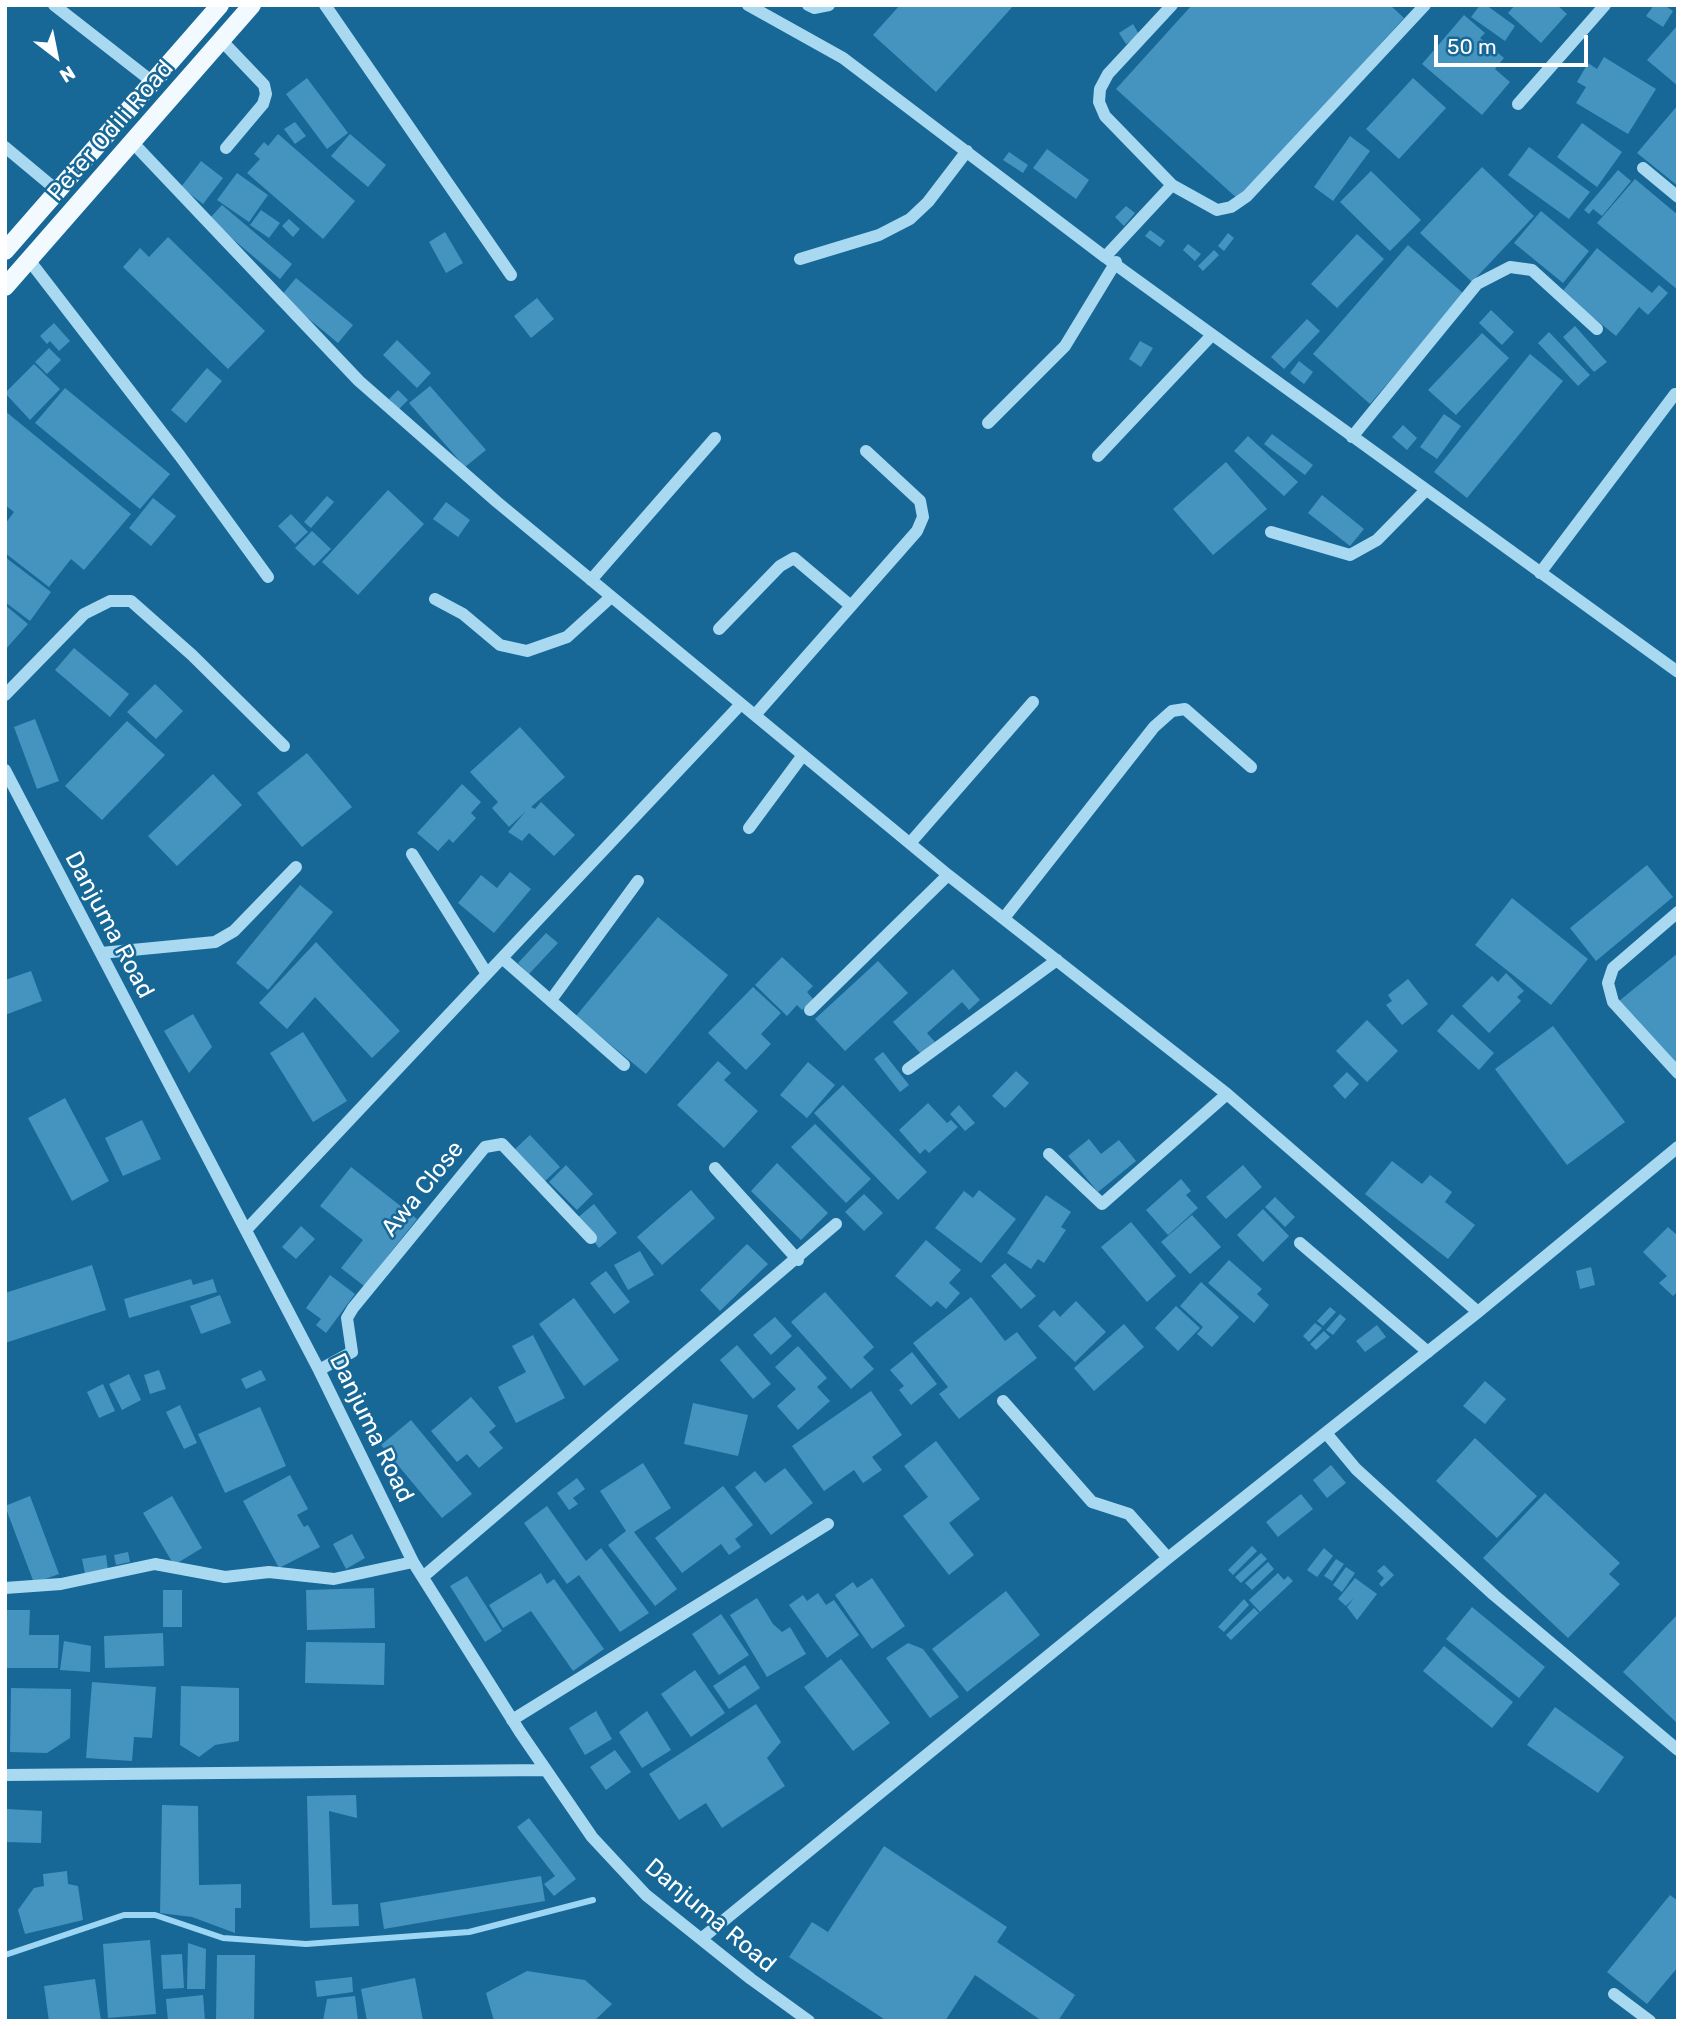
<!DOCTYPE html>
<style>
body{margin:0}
#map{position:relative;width:1683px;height:2026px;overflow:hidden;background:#176897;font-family:Rubik,sans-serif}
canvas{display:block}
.frame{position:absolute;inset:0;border:7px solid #fff;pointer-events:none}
.north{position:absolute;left:21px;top:21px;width:70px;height:70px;-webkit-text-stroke:5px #176897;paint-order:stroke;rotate:148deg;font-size:19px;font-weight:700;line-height:28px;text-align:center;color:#fff}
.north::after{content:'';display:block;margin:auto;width:24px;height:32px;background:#fff;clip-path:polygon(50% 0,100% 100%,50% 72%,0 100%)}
.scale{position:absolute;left:1434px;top:35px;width:154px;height:32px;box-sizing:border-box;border:4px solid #fff;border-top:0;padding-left:9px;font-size:21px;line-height:24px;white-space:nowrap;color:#fff;-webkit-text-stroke:5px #176897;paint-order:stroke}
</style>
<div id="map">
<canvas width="1683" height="2026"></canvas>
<div class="frame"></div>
<div class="north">N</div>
<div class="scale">50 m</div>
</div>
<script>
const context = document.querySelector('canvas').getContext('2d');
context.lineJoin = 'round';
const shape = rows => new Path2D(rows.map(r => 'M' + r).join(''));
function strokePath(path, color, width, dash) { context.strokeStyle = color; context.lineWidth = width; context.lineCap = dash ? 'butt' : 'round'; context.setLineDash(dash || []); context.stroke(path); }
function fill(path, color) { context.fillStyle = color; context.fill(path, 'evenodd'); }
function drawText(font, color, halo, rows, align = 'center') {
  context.font = font + ' Rubik,sans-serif'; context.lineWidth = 5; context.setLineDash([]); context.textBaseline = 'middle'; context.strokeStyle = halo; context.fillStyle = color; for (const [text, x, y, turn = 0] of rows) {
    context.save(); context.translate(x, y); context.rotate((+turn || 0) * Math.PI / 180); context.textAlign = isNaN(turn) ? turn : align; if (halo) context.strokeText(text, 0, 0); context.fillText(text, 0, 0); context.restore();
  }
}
const stream = shape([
 [5,1955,124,1915,155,1915,223,1938,306,1944,469,1932,593,1900]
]);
const building = shape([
 [900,5,1014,5,936,92,873,35],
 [1192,5,1390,5,1404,18,1239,200,1116,89],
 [1480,5,1486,5,1515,26,1505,41,1471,17],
 [1515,5,1557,5,1567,14,1541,43,1508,13],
 [1654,5,1664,5,1673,11,1663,27,1646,16],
 [1464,15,1485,33,1480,38,1504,58,1495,69,1510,82,1482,115,1422,64],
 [1133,24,1140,36,1126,44,1119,33],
 [1678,25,1678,86,1647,60],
 [1604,57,1656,89,1628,134,1576,103,1586,87,1577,82,1588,63,1597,69],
 [307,78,348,133,327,149,286,94],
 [1413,78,1446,108,1399,159,1366,129],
 [1678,105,1678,186,1637,153],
 [295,122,306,136,295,144,284,129],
 [1582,123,1622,152,1597,187,1557,157],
 [278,134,355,201,323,239,247,173,260,159,254,154,264,142,268,146],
 [350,134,386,165,368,187,331,156],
 [1350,136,1370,151,1333,201,1314,187],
 [1529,147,1590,192,1569,219,1508,175],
 [1047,149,1089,180,1076,199,1033,168],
 [1009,152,1028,165,1023,173,1003,160],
 [201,161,223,178,203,204,181,187],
 [1482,167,1534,216,1472,282,1420,233],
 [1618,170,1631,181,1602,216,1593,209,1589,214,1584,210],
 [1371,171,1421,220,1390,251,1340,202],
 [237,173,268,195,249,222,217,200],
 [1635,179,1678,215,1678,290,1597,223],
 [222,205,292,264,280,279,209,219],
 [1126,206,1135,213,1124,226,1115,217],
 [261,210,280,223,269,238,250,225],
 [1541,211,1589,251,1563,283,1514,243],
 [289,219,300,229,293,237,282,226],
 [1150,230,1165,241,1160,247,1145,236],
 [445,232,463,263,446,273,429,242],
 [1228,233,1234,238,1224,251,1218,246],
 [1357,234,1384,259,1337,308,1311,284],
 [168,237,265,331,228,369,123,267,140,248,149,257],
 [1188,244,1201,254,1195,261,1183,250],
 [1408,245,1464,294,1370,404,1313,354],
 [1597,248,1652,293,1659,285,1668,293,1648,315,1639,307,1616,336,1562,292],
 [1214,250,1219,255,1203,271,1198,266],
 [296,278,353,325,338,343,281,296],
 [537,298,554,319,531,338,514,316],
 [1491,310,1514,332,1502,345,1479,323],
 [1307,319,1320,331,1284,369,1271,357],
 [54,323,70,341,59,351,50,341,47,344,40,336],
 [1575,326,1607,362,1594,372,1563,337],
 [1549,332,1590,375,1578,386,1538,343],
 [1482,333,1509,358,1456,415,1428,390],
 [397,340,431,373,417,388,383,355],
 [1140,341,1153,348,1141,367,1129,359],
 [49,348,61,360,47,374,35,362],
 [1530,354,1563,381,1467,498,1434,472],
 [1299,361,1313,372,1304,384,1290,373],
 [34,364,60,389,30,420,5,393],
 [207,368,222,381,186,423,171,410],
 [430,386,486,450,465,467,409,403],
 [65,388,170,474,140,509,35,423],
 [398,390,408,400,399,409,389,399],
 [5,411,131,514,84,570,71,559,49,587,5,553,5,524,14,512,5,505],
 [1444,414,1461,426,1437,459,1420,447],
 [1403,425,1417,438,1407,450,1392,437],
 [1272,434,1313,465,1305,475,1264,444],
 [1248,436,1298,482,1284,496,1234,451],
 [1226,462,1267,509,1213,555,1173,509],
 [388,490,424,524,358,595,322,562],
 [1322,495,1364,529,1350,546,1308,513],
 [327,496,334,502,311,528,304,522],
 [153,498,176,516,151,546,129,528],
 [446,502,470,520,458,537,433,519],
 [291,514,308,532,295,544,278,526],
 [312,531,331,549,314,566,295,548],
 [5,557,51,592,30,621,5,602],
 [5,605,28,624,5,650],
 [74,648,129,694,110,717,55,670],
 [155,684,183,711,156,739,127,712],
 [35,719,59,781,37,789,14,727],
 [127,721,165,755,102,820,65,786],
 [520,727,565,777,531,807,535,809,541,802,575,835,554,856,529,833,522,841,508,832,526,811,509,827,492,808,498,802,470,772],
 [307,753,352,807,302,847,257,793],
 [213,774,242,805,177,866,148,836],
 [462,784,481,802,471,813,476,818,453,843,449,839,438,851,417,833],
 [1647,865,1673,897,1596,961,1570,928],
 [510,872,531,889,494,933,458,903,481,875,497,888],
 [300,885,333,912,268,990,236,963],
 [1512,898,1588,959,1551,1005,1475,945],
 [658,917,728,975,646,1074,576,1016],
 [546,933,558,943,529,974,518,963],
 [316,942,400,1031,372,1058,315,997,287,1029,259,1003],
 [1678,953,1678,1071,1619,1001],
 [782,957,813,986,807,992,813,999,802,1010,797,1005,787,1016,755,985],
 [878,961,908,993,845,1051,815,1019],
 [953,969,980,1000,969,1010,962,1002,927,1033,935,1042,921,1054,893,1022],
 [31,971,42,1001,5,1015,5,980],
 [1506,973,1524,991,1517,997,1521,1001,1489,1033,1462,1006,1492,976,1498,982],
 [1408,979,1428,1004,1402,1025,1386,1005,1392,1001,1388,995],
 [753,987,781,1013,761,1034,771,1044,746,1070,708,1033],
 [193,1014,212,1047,189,1073,164,1031],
 [1452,1014,1494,1053,1479,1070,1437,1031],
 [1367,1020,1398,1051,1367,1082,1336,1051],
 [1553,1026,1625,1122,1567,1165,1495,1069],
 [303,1032,347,1101,313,1122,270,1053],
 [883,1052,909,1085,900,1092,874,1059],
 [718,1061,731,1073,724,1080,758,1111,724,1148,677,1105],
 [808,1062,835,1085,807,1118,780,1095],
 [1016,1071,1029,1083,1005,1108,992,1096],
 [1347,1072,1359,1084,1345,1099,1333,1086],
 [843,1085,927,1172,898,1200,814,1113],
 [65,1098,109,1181,72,1201,28,1118],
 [928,1103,947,1123,951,1120,958,1127,929,1153,925,1149,920,1154,899,1130],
 [959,1105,975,1123,965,1131,950,1114],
 [142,1120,161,1159,123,1176,105,1138],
 [815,1124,871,1179,846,1203,791,1147],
 [530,1135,560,1167,543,1183,513,1151],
 [1089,1139,1101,1154,1119,1140,1136,1161,1098,1192,1068,1156],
 [1392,1161,1422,1184,1430,1175,1452,1192,1445,1202,1475,1225,1448,1259,1365,1194],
 [777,1163,828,1213,801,1240,751,1191],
 [566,1165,593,1194,577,1210,549,1182],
 [1243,1165,1262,1187,1226,1219,1206,1197],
 [351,1167,417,1219,364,1286,341,1268,363,1240,320,1206],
 [1181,1179,1191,1191,1186,1195,1198,1208,1168,1235,1146,1210],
 [691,1190,715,1218,662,1265,637,1237],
 [979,1190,1016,1219,981,1263,935,1228,964,1191,973,1198],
 [864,1194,883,1213,864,1231,845,1212],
 [1046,1195,1071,1212,1061,1227,1066,1230,1044,1263,1038,1259,1031,1269,1007,1253],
 [1275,1197,1295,1217,1285,1227,1265,1207],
 [594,1204,617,1233,599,1248,576,1219],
 [1263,1209,1289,1236,1263,1262,1237,1235],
 [1192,1215,1221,1247,1190,1274,1161,1242],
 [1131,1222,1176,1276,1147,1302,1101,1247],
 [301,1226,315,1239,296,1259,282,1247],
 [1668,1227,1678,1236,1678,1291,1673,1296,1659,1283,1667,1276,1643,1252],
 [926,1240,961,1270,949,1283,960,1293,946,1309,937,1301,931,1307,895,1276],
 [747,1244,768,1264,720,1311,700,1290],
 [640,1251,654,1275,628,1290,614,1265],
 [1229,1260,1262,1289,1257,1294,1269,1305,1254,1323,1208,1283],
 [1005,1263,1036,1296,1021,1309,991,1276],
 [92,1265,106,1310,5,1343,5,1293],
 [1591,1267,1595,1285,1580,1289,1576,1271],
 [606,1271,630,1302,614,1314,590,1283],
 [330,1275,355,1294,326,1333,316,1325,321,1319,306,1308],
 [191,1279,193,1285,213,1279,217,1292,129,1318,124,1299],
 [1201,1282,1239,1317,1212,1347,1197,1334,1203,1327,1180,1306],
 [825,1292,874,1347,863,1357,874,1369,851,1389,791,1322],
 [220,1295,231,1323,201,1334,190,1306],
 [971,1297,1005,1341,1017,1332,1037,1358,959,1419,939,1394,948,1387,913,1343],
 [574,1298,619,1360,584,1386,539,1324],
 [1076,1301,1106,1332,1075,1362,1038,1326,1054,1310,1060,1317],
 [1176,1306,1200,1328,1178,1351,1155,1328],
 [1330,1307,1336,1312,1323,1326,1317,1321],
 [1340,1314,1346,1319,1333,1335,1326,1330],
 [775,1317,792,1336,771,1355,753,1335],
 [1315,1323,1322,1328,1309,1342,1303,1336],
 [1124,1324,1144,1347,1094,1391,1074,1368],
 [1377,1325,1386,1337,1365,1352,1356,1341],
 [1324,1331,1330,1337,1316,1350,1310,1344],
 [533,1335,565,1398,516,1423,498,1387,526,1372,512,1346],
 [737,1345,771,1384,753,1399,720,1360],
 [798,1346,827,1378,817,1387,830,1401,798,1430,777,1406,796,1389,775,1367],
 [912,1352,937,1384,911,1405,899,1390,904,1386,890,1370],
 [159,1370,166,1389,150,1394,144,1375],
 [261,1370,266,1380,246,1389,241,1379],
 [129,1374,141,1400,122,1410,109,1384],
 [1485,1381,1506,1399,1485,1424,1463,1406],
 [103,1384,115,1411,99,1418,87,1392],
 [871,1391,902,1435,872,1457,882,1470,863,1483,854,1470,824,1491,792,1446],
 [471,1397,496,1426,489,1432,503,1448,479,1468,467,1454,457,1462,431,1431],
 [693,1403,748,1415,738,1456,684,1444],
 [180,1405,197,1443,184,1449,166,1412],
 [260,1407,286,1466,225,1493,198,1434],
 [411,1420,472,1494,442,1518,381,1445],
 [1475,1438,1537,1496,1497,1538,1436,1481],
 [936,1441,980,1499,949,1523,974,1555,949,1575,903,1516,928,1497,904,1466],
 [643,1463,671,1508,634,1532,677,1589,655,1606,608,1545,626,1531,600,1491],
 [1331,1465,1346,1483,1327,1498,1313,1480],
 [785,1468,813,1503,771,1535,735,1487,755,1471,765,1483],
 [290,1475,308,1509,297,1515,304,1527,308,1525,320,1547,279,1568,243,1501],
 [577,1478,585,1489,573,1498,578,1504,569,1510,557,1493],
 [723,1486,753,1525,735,1539,741,1547,729,1555,721,1544,682,1573,655,1538],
 [1545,1493,1620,1563,1609,1574,1620,1584,1568,1638,1483,1558],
 [1301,1494,1313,1509,1278,1537,1266,1522],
 [30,1496,59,1574,34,1583,5,1506],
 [172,1496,202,1548,174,1565,143,1513],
 [547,1506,586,1561,601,1548,649,1613,620,1632,579,1575,567,1584,524,1523],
 [352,1534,365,1558,346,1569,333,1544],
 [1252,1546,1257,1551,1233,1575,1228,1570],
 [1324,1548,1333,1556,1317,1577,1307,1570],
 [128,1552,130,1562,116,1565,114,1555],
 [1261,1553,1267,1559,1241,1583,1235,1577],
 [106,1555,108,1570,85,1574,82,1559],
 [1336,1559,1344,1564,1332,1581,1324,1576],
 [1268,1562,1274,1569,1252,1590,1245,1583],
 [1384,1565,1394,1575,1382,1587,1379,1584,1384,1578,1377,1571],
 [1346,1567,1355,1573,1342,1592,1333,1585],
 [541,1573,547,1584,554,1579,604,1649,573,1671,531,1611,503,1628,489,1605],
 [1278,1573,1284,1580,1288,1576,1293,1581,1260,1612,1249,1600],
 [467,1576,502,1631,485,1642,450,1586],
 [872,1578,905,1626,872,1649,835,1595,853,1582,857,1588],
 [1355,1578,1377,1594,1357,1620,1347,1607,1354,1598,1346,1606,1338,1599],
 [374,1588,375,1628,307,1630,306,1590],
 [163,1590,182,1590,182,1627,163,1627],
 [1006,1591,1040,1635,967,1692,932,1649],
 [818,1593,826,1605,834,1600,859,1635,827,1658,789,1605,803,1595,807,1601],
 [757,1598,773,1624,782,1632,790,1627,806,1654,767,1677,730,1615],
 [1244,1599,1249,1605,1224,1632,1218,1627],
 [1472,1607,1545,1667,1519,1698,1446,1639],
 [1254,1608,1259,1613,1231,1640,1226,1635],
 [5,1610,30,1610,29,1635,59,1635,58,1668,5,1668],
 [721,1614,749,1655,719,1675,692,1634],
 [1678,1614,1678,1724,1623,1672],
 [163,1633,164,1666,105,1668,104,1636],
 [64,1641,91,1646,90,1672,60,1670],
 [306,1642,385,1643,384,1685,305,1683],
 [908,1643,923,1649,959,1697,930,1718,886,1658],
 [1444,1646,1513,1702,1492,1728,1423,1671],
 [841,1659,890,1723,853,1751,804,1687],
 [745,1665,760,1688,729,1709,713,1686],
 [695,1670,725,1713,691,1737,661,1694],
 [92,1682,156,1687,152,1738,134,1737,132,1761,86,1758],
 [181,1686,239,1688,239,1741,215,1745,199,1757,180,1745],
 [11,1688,71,1689,70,1738,47,1753,10,1752],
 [756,1704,781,1742,767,1758,785,1786,722,1828,706,1803,679,1820,649,1774],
 [1555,1707,1624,1757,1598,1793,1527,1745],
 [596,1711,612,1739,585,1755,569,1728],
 [647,1711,671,1750,642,1768,619,1732],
 [615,1750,631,1772,606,1790,590,1767],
 [356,1795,357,1818,329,1811,332,1905,358,1904,359,1926,310,1928,307,1796],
 [162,1805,198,1806,199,1885,241,1884,241,1908,235,1908,235,1933,192,1917,160,1913],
 [7,1809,42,1811,41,1843,5,1842],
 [529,1818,576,1879,554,1896,544,1884,555,1876,517,1827],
 [884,1846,1007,1927,997,1942,1075,1995,1058,2021,1042,2021,975,1975,945,2021,887,2021,789,1957,812,1922,828,1932],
 [67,1871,68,1884,78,1886,83,1920,25,1934,18,1910,34,1888,44,1886,43,1874],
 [541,1876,545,1901,384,1929,380,1903],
 [1670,1895,1678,1901,1678,1967,1647,2004,1607,1972],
 [150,1940,156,2014,108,2018,103,1944],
 [188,1943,206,1949,205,1989,187,1989],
 [182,1954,184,1988,163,1989,161,1955],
 [217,1955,255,1955,254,2021,216,2021],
 [527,1971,585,1980,612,2004,594,2021,494,2021,486,1993],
 [352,1977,353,1992,317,1997,315,1981],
 [415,1978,423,2021,367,2021,361,1989],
 [95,1979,101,2021,49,2021,44,1986],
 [203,1995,205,2021,168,2021,166,1999],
 [355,1996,358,2021,323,2021,327,1999]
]);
const minor = shape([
 [54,5,154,83],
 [325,5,511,275],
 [748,5,843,58,1105,257,1678,672],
 [808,5,814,8,829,5],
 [1172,5,1108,74,1100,89,1099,102,1105,116,1172,185,1217,210,1231,207,1247,196,1425,5],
 [222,41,264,85,266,94,263,104,226,148],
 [1518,104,1605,5],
 [134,144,359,381,497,502,948,875,1227,1094,1478,1312],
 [5,147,59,192],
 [1643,168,1678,197],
 [1105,257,1172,185],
 [800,259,879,235,910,219,928,202,967,151],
 [29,260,180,456,268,577],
 [988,423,1065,346,1116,262],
 [1352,437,1477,284,1510,267,1532,270,1597,329],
 [1098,456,1212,335],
 [1271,532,1350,555,1377,540,1426,490],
 [1540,573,1675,394],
 [591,580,715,438],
 [435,599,463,614,500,645,527,651,567,637,611,597],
 [719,629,780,566,794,558,851,606],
 [5,695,84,614,110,601,131,601,192,655,284,746],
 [755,715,917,531,923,517,920,501,866,451],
 [5,770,319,1370,413,1562,520,1732,592,1837,646,1895,751,1979,809,2021],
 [749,828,803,755],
 [911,842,1033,702],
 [412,854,487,974],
 [1678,912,1613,968,1608,983,1613,1002,1678,1073],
 [1004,918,1154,727,1172,711,1185,709,1251,767],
 [101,953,215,942,234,931,296,867],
 [502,958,624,1065],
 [551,1000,638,881],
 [810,1010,948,875],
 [908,1069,1057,960],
 [1049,1154,1102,1204,1227,1094],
 [715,1168,798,1260],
 [246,1230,741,704],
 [1300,1243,1428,1352],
 [319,1370,352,1352,347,1318,353,1308,485,1147,502,1144,591,1238],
 [1003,1401,1092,1502,1129,1514,1168,1558],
 [1326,1433,1356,1469,1494,1595,1678,1750],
 [424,1576,836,1224],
 [5,1588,61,1584,155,1564,225,1577,269,1572,334,1579,413,1562],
 [512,1720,828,1524],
 [5,1775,546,1770],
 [701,1939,1168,1558,1478,1312,1678,1147],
 [1614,1994,1650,2021]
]);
const major = shape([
 [5,251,220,5],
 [5,287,252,5]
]);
const streetNames = [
 ["Peter Odili Road",111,131,-49],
 ["Danjuma Road",109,925,62],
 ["Awa Close",423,1189,-51],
 ["Danjuma Road",371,1428,64],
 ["Danjuma Road",710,1916,40]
];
strokePath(stream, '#9cd6f4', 6);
fill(building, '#4494bf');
strokePath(minor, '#a9d8f1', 12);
strokePath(major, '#f3faff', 18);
drawText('24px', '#fff', '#176897', streetNames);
</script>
